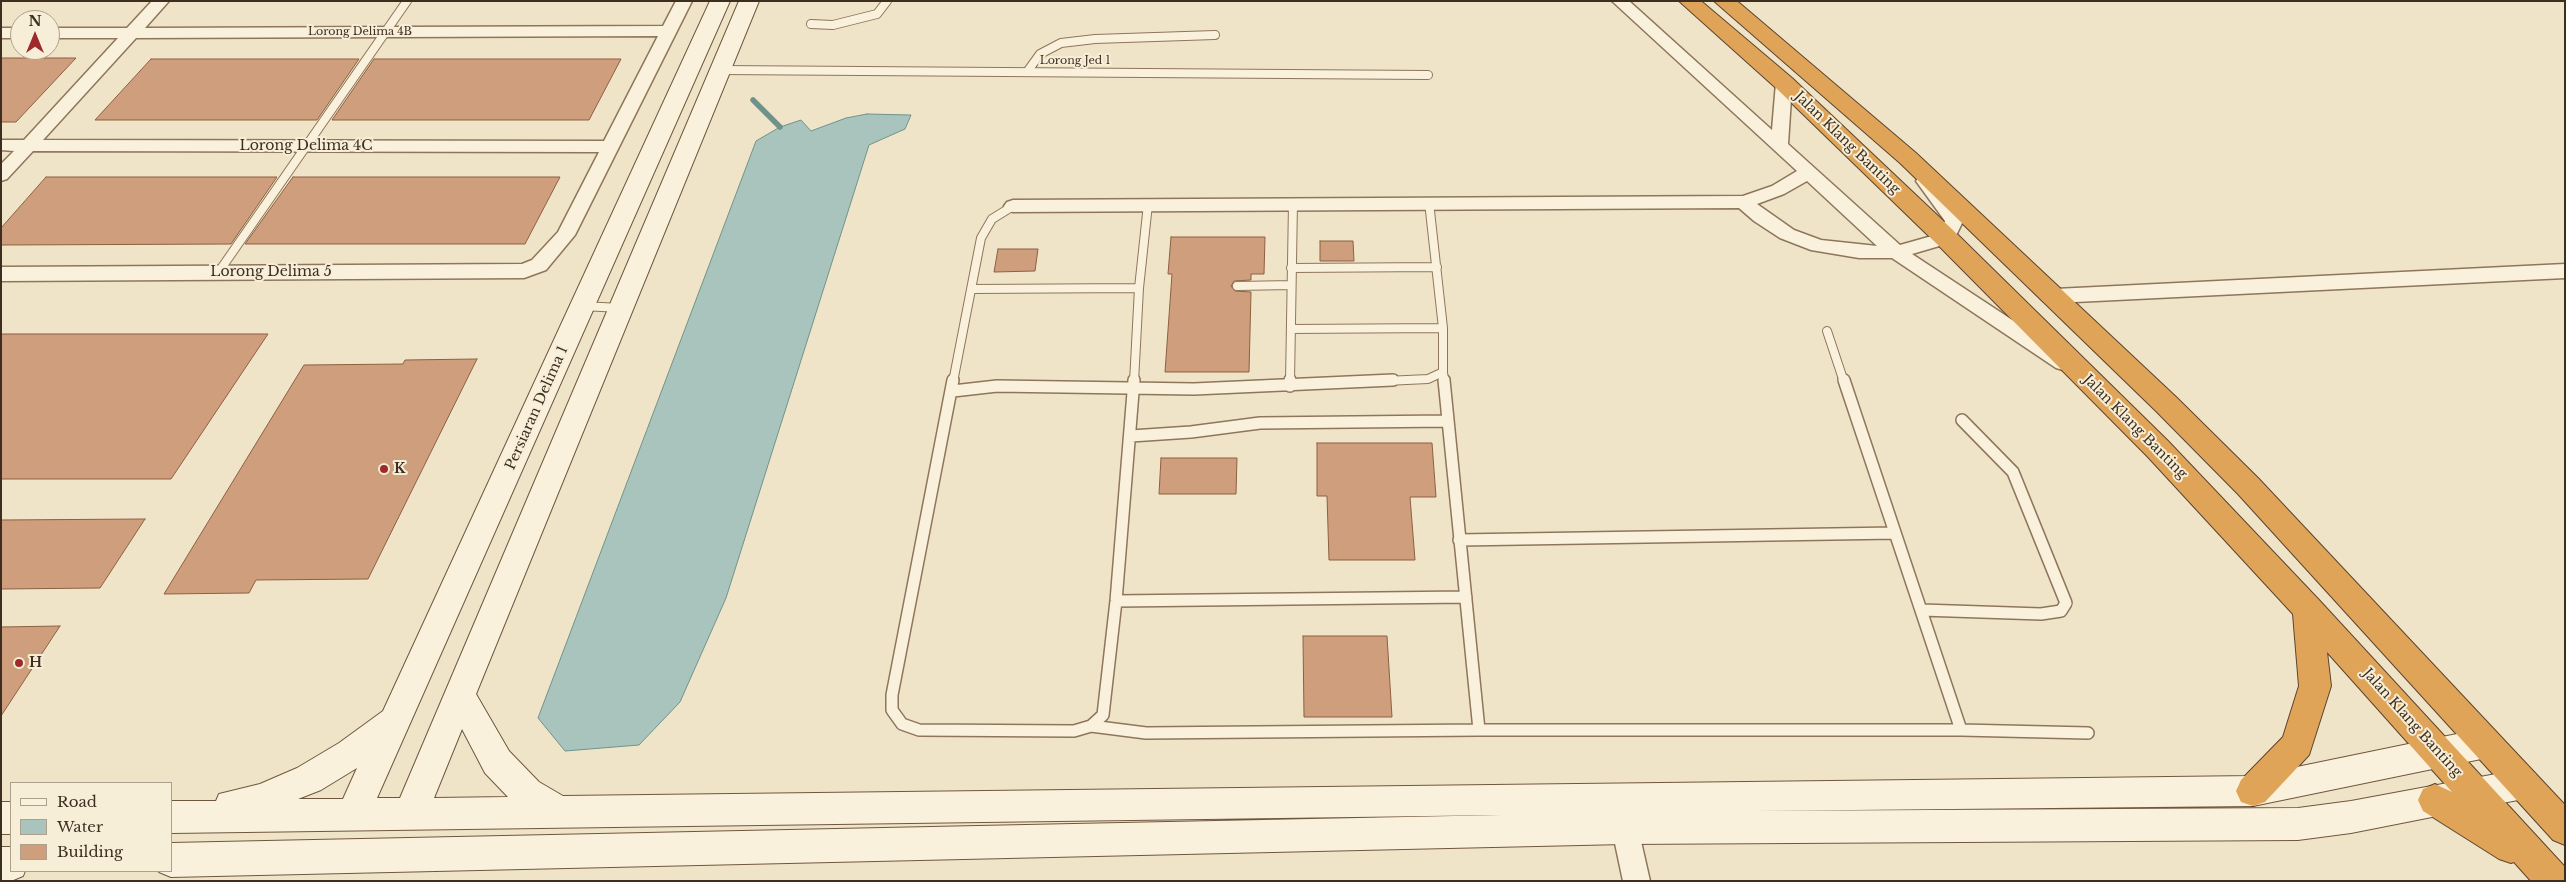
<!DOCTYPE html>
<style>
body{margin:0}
#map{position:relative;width:2566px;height:882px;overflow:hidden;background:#f0e4c8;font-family:"Libre Baskerville",serif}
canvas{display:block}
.frame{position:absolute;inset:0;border:2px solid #3d2e20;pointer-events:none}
.legend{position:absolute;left:10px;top:782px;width:162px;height:90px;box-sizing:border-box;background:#f7eed8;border:1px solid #ada18e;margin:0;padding:6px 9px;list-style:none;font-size:15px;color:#3d2e20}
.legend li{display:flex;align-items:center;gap:10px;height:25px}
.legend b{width:25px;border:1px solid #ada18e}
.north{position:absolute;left:10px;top:10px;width:50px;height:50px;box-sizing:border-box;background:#f7eed8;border:1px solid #ada18e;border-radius:50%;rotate:0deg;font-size:14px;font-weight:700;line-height:20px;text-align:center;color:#3d2e20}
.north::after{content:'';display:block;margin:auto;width:18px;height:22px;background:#9e2a2b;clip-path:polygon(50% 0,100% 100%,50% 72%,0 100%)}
</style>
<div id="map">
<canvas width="2566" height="882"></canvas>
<div class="frame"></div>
<ul class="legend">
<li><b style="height:6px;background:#faf1dc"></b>Road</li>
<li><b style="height:14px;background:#a9c4bc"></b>Water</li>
<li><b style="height:14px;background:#cf9f7d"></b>Building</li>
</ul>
<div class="north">N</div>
</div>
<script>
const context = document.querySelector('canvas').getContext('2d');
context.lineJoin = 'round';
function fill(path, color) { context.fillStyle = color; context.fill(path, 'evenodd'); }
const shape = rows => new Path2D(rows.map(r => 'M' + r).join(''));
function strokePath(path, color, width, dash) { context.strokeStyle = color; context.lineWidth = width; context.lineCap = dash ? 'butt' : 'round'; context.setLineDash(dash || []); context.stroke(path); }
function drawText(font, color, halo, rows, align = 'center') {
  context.font = font + ' "Libre Baskerville",serif'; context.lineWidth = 4; context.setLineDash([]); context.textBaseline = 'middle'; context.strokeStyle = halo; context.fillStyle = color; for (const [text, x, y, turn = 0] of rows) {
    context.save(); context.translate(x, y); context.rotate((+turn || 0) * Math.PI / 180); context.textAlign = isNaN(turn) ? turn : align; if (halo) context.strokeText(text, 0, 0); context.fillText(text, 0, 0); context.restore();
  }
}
const water = shape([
 [867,114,911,115,905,129,869,145,726,598,680,702,639,745,565,751,538,718,756,141,780,127,801,120,811,131,846,118,867,114]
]);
const stream = shape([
 [753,100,780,127]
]);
const building = shape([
 [1,58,76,58,16,122,1,122,1,58],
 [151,59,359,59,317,120,95,120,151,59],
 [374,59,621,59,589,120,332,120,374,59],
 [46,177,277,177,231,244,1,245,1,228,46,177],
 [293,177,560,177,525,244,245,244,293,177],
 [1171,237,1265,237,1264,274,1251,274,1251,280,1234,281,1231,286,1235,291,1251,292,1249,372,1165,372,1172,274,1168,274,1171,237],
 [1320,241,1353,241,1354,261,1320,261,1320,241],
 [998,249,1038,249,1035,271,994,272,998,249],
 [1,334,268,334,171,479,1,479,1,334],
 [477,359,368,579,256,580,249,593,164,594,304,365,403,364,405,360,477,359],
 [1317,443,1432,443,1436,497,1410,497,1415,560,1329,560,1327,496,1317,496,1317,443],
 [1161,458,1237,458,1236,494,1159,494,1161,458],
 [145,519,100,588,1,589,1,520,145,519],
 [60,626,1,716,1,627,60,626],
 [1303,636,1387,636,1392,717,1304,717,1303,636]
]);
const laneFar1 = shape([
 [811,24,833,25,877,14,887,1],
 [721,70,1428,75],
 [1027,72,1040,54,1061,43,1095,39,1215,35],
 [1291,268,1437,267],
 [218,273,407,1],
 [1237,286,1291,285],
 [971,289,1139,288],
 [582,306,621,308],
 [1291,329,1443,328],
 [1827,331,1844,382],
 [1443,372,1444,382],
 [953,382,981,238,992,219,1013,206],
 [1134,382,1139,288,1148,204],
 [1290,382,1293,203],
 [1364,382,1428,379,1443,372,1443,328,1429,202]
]);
const lane = shape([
 [953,380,892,695,892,710,902,724,919,730,1074,731,1091,726,1103,715,1116,601,1134,380],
 [1844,380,1961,730],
 [1290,386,1290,380],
 [953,391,997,386,1194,389,1393,380],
 [1131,436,1191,432,1260,423,1447,421],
 [1459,540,1895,533],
 [1116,601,1466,597],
 [1922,610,2041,614,2061,611,2066,603,2013,472,1962,420],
 [1091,726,1146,733,1479,730,1444,380],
 [1479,730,1961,730,2088,733]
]);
const street = shape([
 [152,1,169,1,145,28,663,26,676,1,692,1,575,235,546,270,524,278,1,281,1,267,522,264,532,260,558,232,599,152,33,151,7,179,1,181,1,164,14,151,1,150,1,140,24,140,118,38,50,38,50,28,127,28,152,1],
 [658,36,604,141,43,140,136,38,658,36],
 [1612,1,1629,1,1772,130,1776,83,1784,78,1790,79,1792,83,1788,144,1900,245,1939,234,1945,221,1916,181,1919,177,1931,177,1963,221,1953,242,1912,254,2070,358,2073,363,2070,368,2063,370,2056,368,1892,258,1859,258,1811,250,1780,238,1754,221,1739,208,1013,212,1007,210,1004,206,1007,202,1013,200,1743,196,1772,186,1797,171,1612,1],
 [1807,181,1877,246,1821,240,1794,230,1757,204,1784,194,1807,181],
 [1,28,20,28,20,38,1,38,1,28],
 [2565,264,2565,278,2055,303,2048,301,2045,296,2048,291,2055,289,2565,264],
 [1622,803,1631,806,1635,815,1650,881,1623,881,1609,815,1613,806,1622,803]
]);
const secondary = shape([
 [710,1,730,1,377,798,400,798,739,1,759,1,476,694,509,751,539,782,563,796,2253,776,2486,728,2497,733,2502,743,2497,753,2486,758,2253,806,1751,811,2298,808,2351,801,2523,769,2535,773,2540,784,2535,795,2523,799,2351,833,2298,840,1625,844,171,877,159,872,171,871,171,843,1501,815,171,833,171,801,216,801,219,794,260,784,297,768,339,743,383,711,710,1],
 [462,729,485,773,508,797,434,798,462,729],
 [357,768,343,799,298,799,321,790,357,768],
 [1,802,11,802,11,834,1,834,1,802],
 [1,847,11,847,11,871,25,871,23,876,11,881,1,881,1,847]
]);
const highway = shape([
 [1679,1,1701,1,1792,78,1955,232,2168,441,2319,600,2565,867,2565,881,2531,881,2514,862,2511,863,2499,859,2423,811,2418,800,2423,789,2435,784,2452,792,2327,652,2331,686,2309,755,2265,802,2253,806,2241,802,2236,791,2241,780,2283,737,2299,686,2293,614,2148,457,1937,244,1776,88,1679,1],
 [1714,1,1737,1,1916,153,2176,397,2258,478,2565,805,2565,845,2553,840,2238,494,2156,411,1900,163,1714,1]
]);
const markers = [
 [384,469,5,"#9e2a2b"],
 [19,663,5,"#9e2a2b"]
];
const farStreetnames = [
 ["Lorong Delima 4B",360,32],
 ["Lorong Jed 1",1075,61]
];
const streetNames = [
 ["Jalan Klang Banting",1847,143,44],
 ["Lorong Delima 4C",306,146],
 ["Lorong Delima 5",271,272],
 ["Persiaran Delima 1",537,408,-66],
 ["Jalan Klang Banting",2135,427,45],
 ["Jalan Klang Banting",2412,723,48]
];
const poiNames = [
 ["K",394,469],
 ["H",29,663]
];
fill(water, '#a9c4bc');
strokePath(water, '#6f938a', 1);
strokePath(stream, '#6f938a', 5.5);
fill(building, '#cf9f7d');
strokePath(building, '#8d5f41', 1);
strokePath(laneFar1, '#8d765c', 10);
strokePath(lane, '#8d765c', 14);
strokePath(street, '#8d765c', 3);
strokePath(secondary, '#6f573f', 2);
strokePath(highway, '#5b4430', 2);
strokePath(laneFar1, '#faf1dc', 8);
strokePath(lane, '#faf1dc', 11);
fill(street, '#faf1dc');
fill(secondary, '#faf1dc');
fill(highway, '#e0a458');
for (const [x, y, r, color] of markers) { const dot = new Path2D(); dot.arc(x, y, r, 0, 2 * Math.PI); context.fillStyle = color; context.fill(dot); strokePath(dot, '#f7eed8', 2); }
drawText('11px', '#3d2e20', '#f7eed8', farStreetnames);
drawText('14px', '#3d2e20', '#f7eed8', streetNames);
drawText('bold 14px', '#3d2e20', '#f7eed8', poiNames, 'left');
</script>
